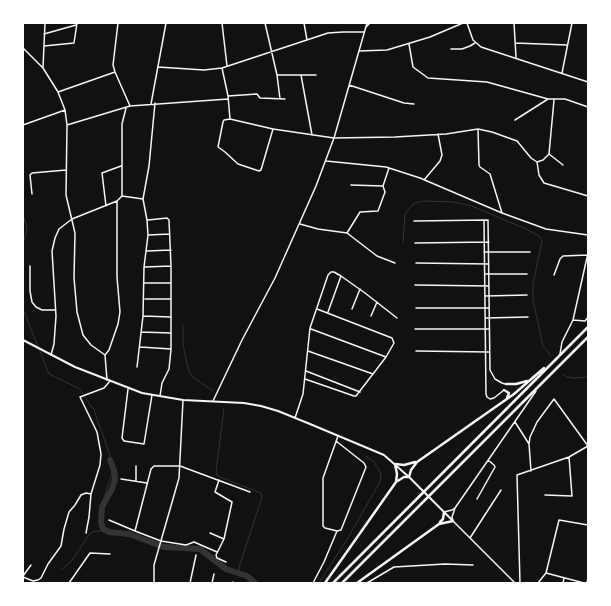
<!DOCTYPE html>
<style>
body{margin:0}
#map{position:relative;width:611px;height:606px;overflow:hidden;background:#111;font-family:Raleway,sans-serif}
canvas{display:block}
.frame{position:absolute;inset:0;border:24px solid #fff;pointer-events:none}
</style>
<div id="map">
<canvas width="611" height="606"></canvas>
<div class="frame"></div>
</div>
<script>
const context = document.querySelector('canvas').getContext('2d');
context.lineJoin = 'round';
const shape = rows => new Path2D(rows.map(r => 'M' + r).join(''));
function strokePath(path, color, width, dash) { context.strokeStyle = color; context.lineWidth = width; context.lineCap = dash ? 'butt' : 'round'; context.setLineDash(dash || []); context.stroke(path); }
const stream = shape([
 [23,215,27,227,26,234,23,243],
 [403,242,405,214,411,206,415,203,424,201,453,202,472,206,526,229,539,236,542,241,533,284,533,300,543,346,551,356],
 [23,309,49,374,80,389,83,393],
 [183,325,183,345,189,372,193,377,213,391],
 [563,374,567,377,574,378,588,377],
 [85,397,94,410,114,467,101,507,99,519,104,530],
 [224,408,216,472,217,475,220,477,261,493,262,497,239,567,240,573],
 [61,570,71,562,88,536,92,532,104,530,111,533,123,533,134,535,164,548,198,549,207,551,220,566,224,569,240,573,253,583],
 [319,583,346,541,380,482,381,474,378,468,373,461,366,456]
]);
const river = shape([
 [110,460,114,470,115,479,112,489,102,507,101,522,103,529,109,532,129,534,164,547,200,549,226,569,247,576,255,583]
]);
const minor = shape([
 [118,23,113,65,115,72,130,106],
 [222,23,227,66],
 [265,23,277,75,280,99],
 [304,23,307,40],
 [467,23,473,40,481,47,588,82],
 [514,23,516,57],
 [366,27,370,23],
 [44,34,76,25],
 [515,43,567,45],
 [409,44,413,67,428,78,487,82,548,99,565,99,588,107],
 [44,46,74,43,77,23],
 [23,48,43,68,58,92,65,110,67,125,66,195,75,233,74,278,77,312,83,335,91,345,105,355,107,380],
 [451,49,462,49,470,46,475,43],
 [359,51,387,50,430,37,463,23],
 [43,67,45,23],
 [158,67,204,70,222,68,328,33,343,32,364,32],
 [222,68,228,96,230,119,273,129,334,138,395,137,446,134,478,129,492,132,517,141,531,158,537,162,539,175,544,183,588,196],
 [562,73,572,23],
 [277,75,316,75],
 [301,75,312,135],
 [349,85,404,103,414,104],
 [58,92,115,72],
 [228,96,257,94,260,98,285,99],
 [151,104,166,23],
 [230,119,224,120,223,122,218,147,225,152,238,164,259,171,261,170,273,129],
 [515,120,548,99],
 [23,125,65,110],
 [67,125,130,106,228,99],
 [478,129,479,165,480,167,490,174,502,213],
 [549,154,563,165],
 [326,161,386,167,420,178,502,213,546,229,588,235],
 [537,162,543,160,549,154,554,100],
 [424,180,440,161,442,155,438,134],
 [351,185,383,186],
 [32,194,30,175,32,173,66,170],
 [122,196,143,199],
 [106,206,102,173,121,166],
 [148,220,167,218,169,220,171,266,171,349,169,369,162,383,160,396],
 [484,220,486,394,487,397,490,399,494,398,504,390],
 [414,221,488,220,490,370,495,379,502,383,505,384],
 [300,224,318,229,347,233,377,256,395,263],
 [347,233,360,212,378,211,385,192,383,186,389,168],
 [148,235,170,234],
 [415,243,489,242],
 [147,251,171,250],
 [484,252,530,252],
 [416,263,489,264],
 [30,266,30,291,32,302,36,307,42,310,55,310],
 [145,267,171,266],
 [485,274,527,274],
 [554,275,560,259,563,256,587,255],
 [144,283,171,283],
 [415,285,489,286],
 [485,296,527,295],
 [145,299,171,299],
 [416,308,489,308],
 [352,309,360,289],
 [328,312,341,276],
 [143,316,171,317],
 [371,316,377,302],
 [485,318,528,317],
 [573,320,585,321,588,317],
 [311,329,386,357],
 [415,329,489,329],
 [141,332,171,333],
 [140,347,171,349],
 [308,351,373,374],
 [416,351,489,352],
 [560,354,562,342,573,320,588,253],
 [51,355,54,344,56,316,52,251,55,238,59,229,72,219,117,201,122,196,122,124,126,108],
 [105,355,109,350,118,324,120,312,117,277,117,201],
 [137,367,143,316,144,267,148,235,147,220,143,199,149,166,155,103],
 [306,371,360,392],
 [305,379,354,396,356,396,386,357,394,343,392,338,317,309],
 [128,389,122,438,124,441,144,444,152,395],
 [213,401,242,340,275,278,316,186,334,138,367,23],
 [295,418,303,394,310,328,328,275,331,272,334,272,341,276,365,293,397,318],
 [515,422,529,444],
 [136,466,136,481],
 [531,471,529,444,530,437,537,422,554,399,588,446],
 [121,479,147,483],
 [219,480,215,492,232,502,224,539,216,555,217,558,226,562],
 [545,495,572,496,569,457],
 [477,499,495,467,494,465,488,460],
 [444,512,452,510,455,508],
 [109,520,135,531,161,541,186,545,194,542,217,552],
 [135,531,151,469,154,466,180,466,250,492],
 [337,531,325,528,323,526,323,478,338,436],
 [86,533,89,517,91,494,100,465,101,454,97,432,80,397,104,388,110,381],
 [210,533,224,539],
 [470,538,501,490],
 [546,573,559,520,588,525],
 [23,576,31,565],
 [23,577,33,581,38,580,41,578,48,564,61,546,64,529,69,512,75,505,81,495,86,493,91,494],
 [69,583,90,553,110,554],
 [154,583,154,565,179,478,183,400],
 [190,583,196,555],
 [212,583,214,574],
 [232,583,233,582],
 [313,583,324,562,337,531,341,530,366,467,364,463,336,441],
 [367,583,394,567,445,564,473,565],
 [515,583,453,521,452,517,455,508,536,391],
 [520,583,517,475,569,457,588,446],
 [538,583,546,573,584,583],
 [563,583,564,578],
 [587,583,588,578]
]);
const tertiary = shape([
 [23,340,75,367,142,393,183,400,244,403,261,406,278,411,310,424,384,455,409,477,453,521]
]);
const primary = shape([
 [506,384,516,384,527,381],
 [504,390,509,393,507,398],
 [396,482,397,474,395,464,404,465,415,462],
 [440,522,443,519,444,512],
 [325,583,396,482,404,477,409,477,411,470,417,462,514,394,544,368],
 [333,583,588,327],
 [342,583,588,337],
 [357,583,439,524,453,521]
]);
strokePath(stream, '#333', 1);
strokePath(river, '#333', 6);
strokePath(minor, '#f5f5f5', 1.5);
strokePath(tertiary, '#f5f5f5', 2);
strokePath(primary, '#f5f5f5', 2.5);
</script>
